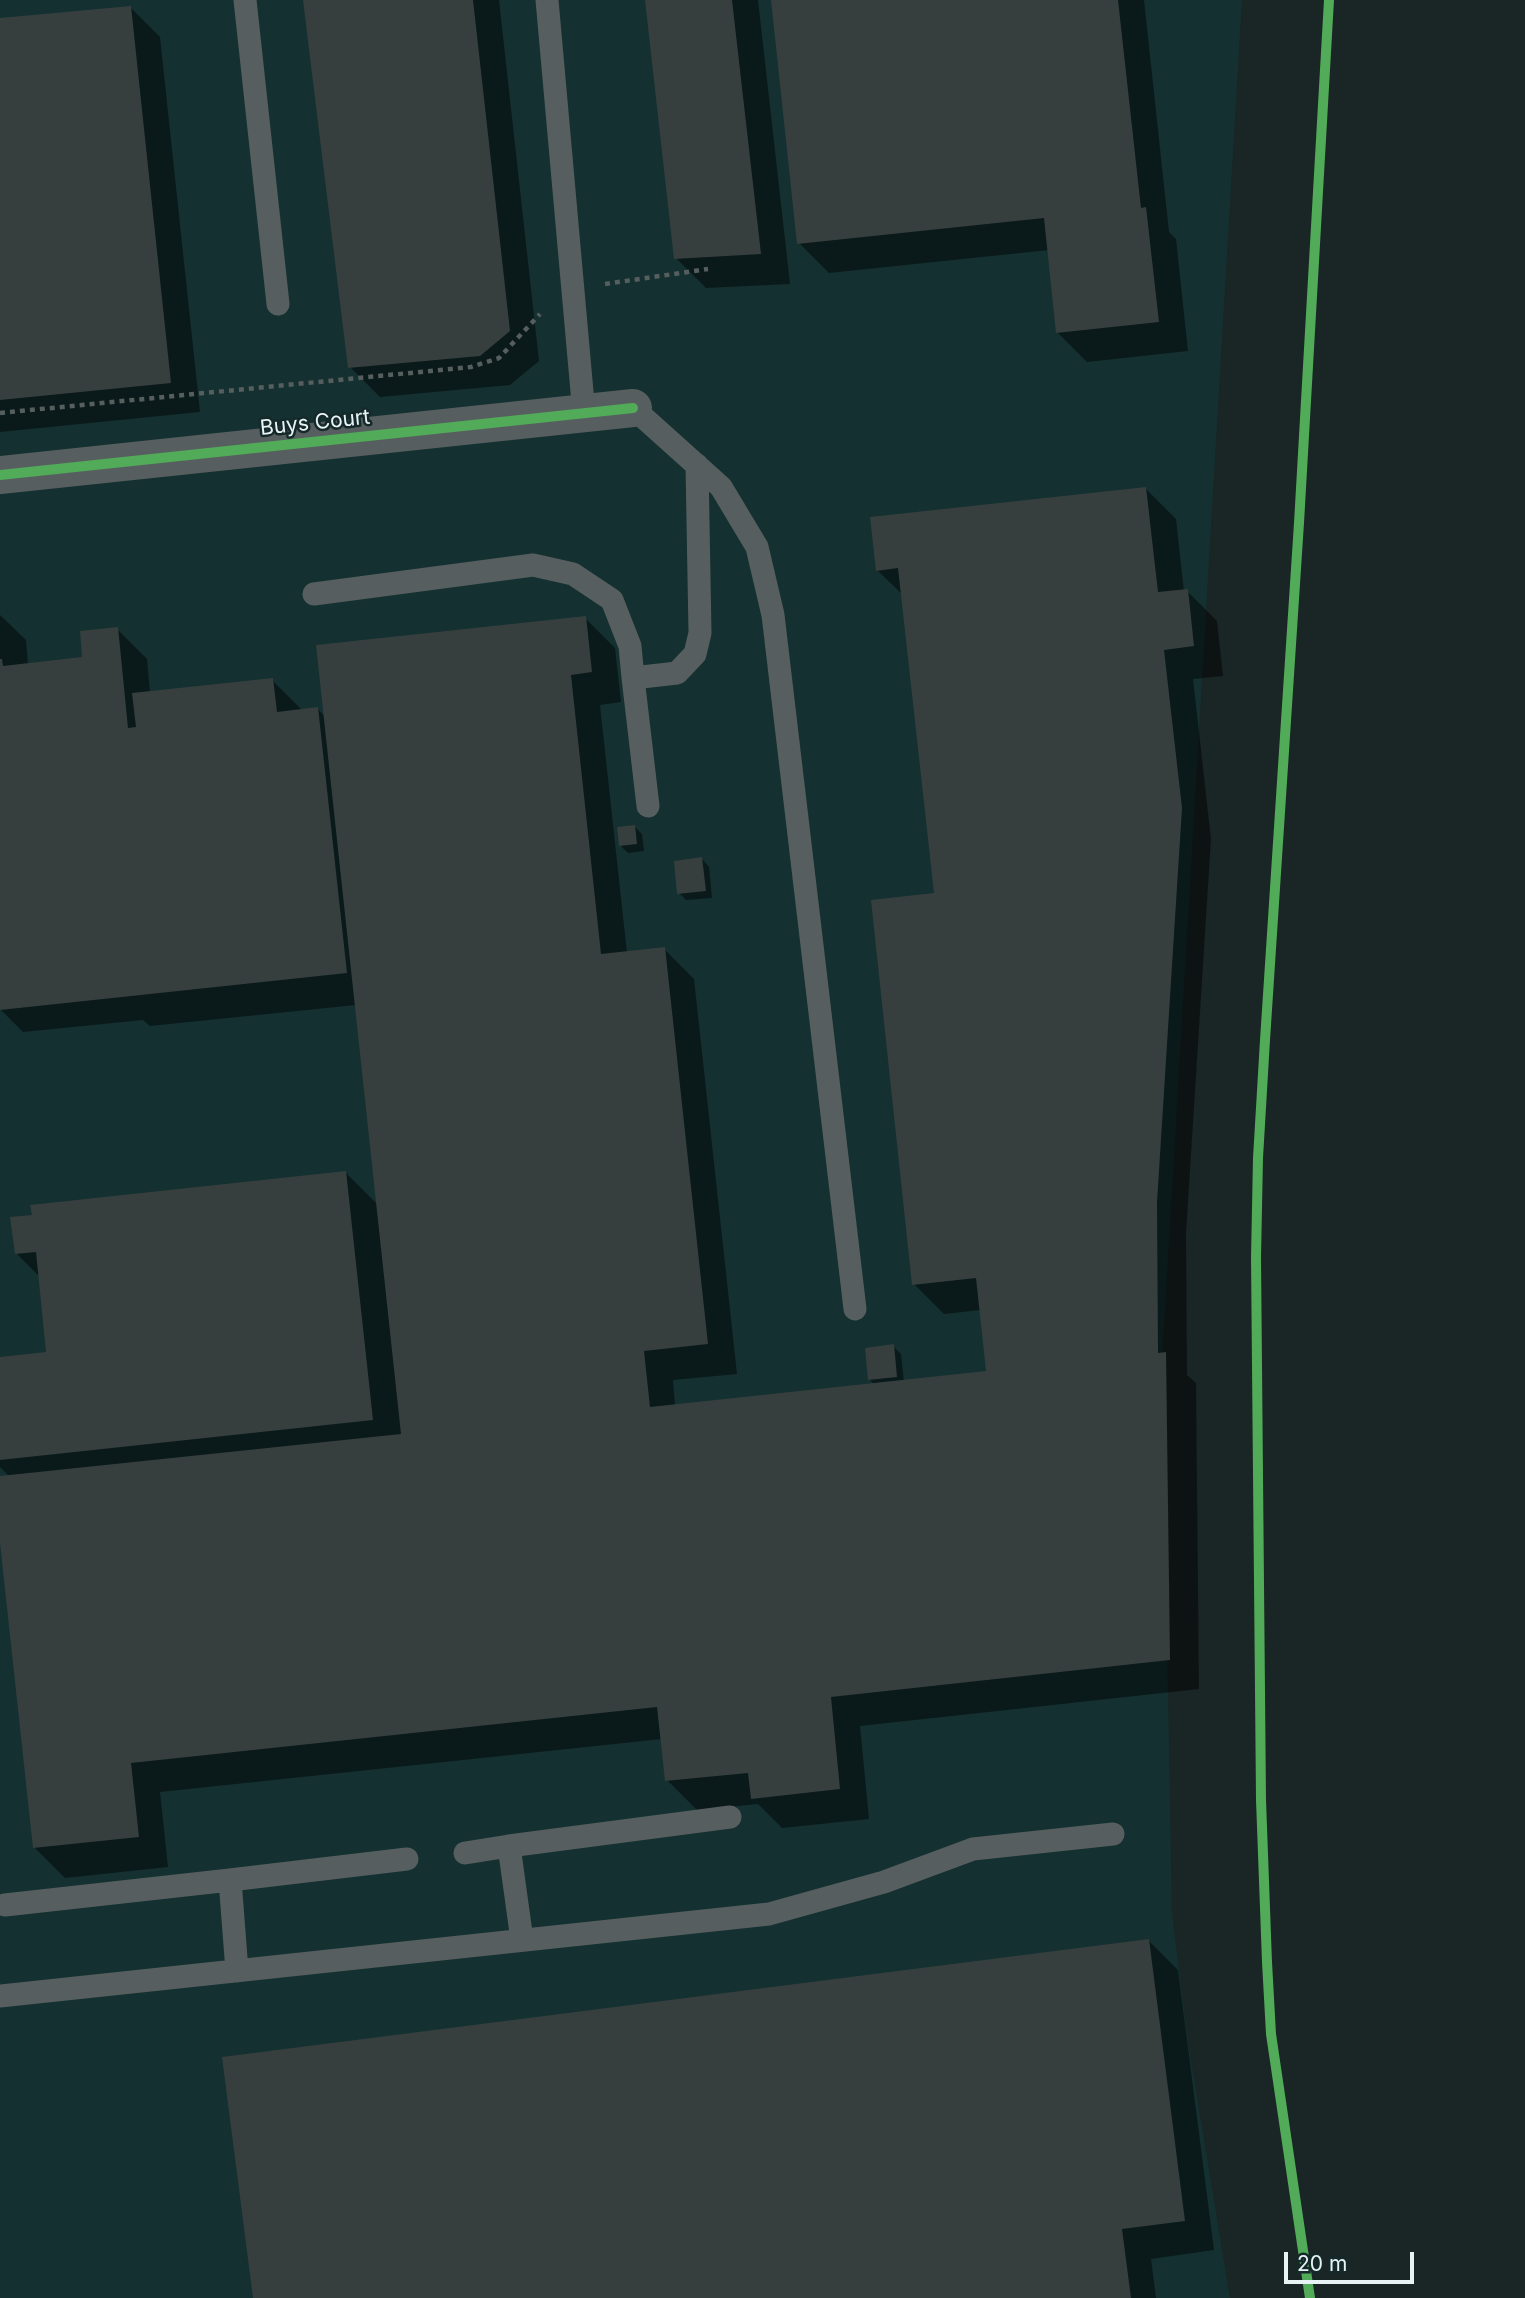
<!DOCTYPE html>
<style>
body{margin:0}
#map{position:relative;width:1525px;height:2298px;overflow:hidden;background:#1a2525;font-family:Inter,sans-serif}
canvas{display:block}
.scale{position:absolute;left:1284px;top:2252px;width:130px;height:32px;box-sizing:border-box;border:4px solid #e7f3f4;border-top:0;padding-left:9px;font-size:21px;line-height:24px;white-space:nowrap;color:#e7f3f4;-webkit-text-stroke:5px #15292a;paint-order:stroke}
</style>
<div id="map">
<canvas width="1525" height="2298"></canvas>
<div class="scale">20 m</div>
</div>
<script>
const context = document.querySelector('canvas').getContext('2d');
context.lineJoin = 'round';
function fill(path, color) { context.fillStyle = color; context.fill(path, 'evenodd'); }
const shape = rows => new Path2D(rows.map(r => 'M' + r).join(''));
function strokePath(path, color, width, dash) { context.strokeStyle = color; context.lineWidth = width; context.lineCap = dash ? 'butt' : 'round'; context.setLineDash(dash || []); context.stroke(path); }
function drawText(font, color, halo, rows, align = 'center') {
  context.font = font + ' Inter,sans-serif'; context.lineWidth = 5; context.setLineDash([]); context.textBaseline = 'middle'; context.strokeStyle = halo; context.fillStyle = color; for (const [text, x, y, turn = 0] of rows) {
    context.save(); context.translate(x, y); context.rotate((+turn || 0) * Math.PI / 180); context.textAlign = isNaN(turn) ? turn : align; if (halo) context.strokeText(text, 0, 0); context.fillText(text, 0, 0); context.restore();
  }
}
const built = shape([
 [0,0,1242,0,1162,1359,1172,1913,1188,2042,1230,2298,0,2298]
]);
const shadow = shape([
 [305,0,499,0,539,361,510,385,380,397,350,367],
 [647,0,758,0,790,284,706,288,676,258],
 [773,0,1144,0,1169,232,1176,239,1188,351,1087,362,1057,332,1049,250,829,273,799,243],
 [130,7,160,37,200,412,0,432,0,19],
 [1146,489,1176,519,1184,592,1187,591,1217,621,1223,676,1193,679,1211,839,1186,1233,1187,1375,1196,1383,1199,1689,860,1726,869,1819,782,1828,758,1804,697,1810,667,1780,662,1739,160,1792,168,1867,65,1878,35,1848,0,1526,0,1478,10,1477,0,1467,0,1359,48,1354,41,1278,16,1253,346,1173,378,1205,356,1005,150,1026,143,1020,23,1032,0,1009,0,615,26,640,28,665,84,659,117,629,147,659,150,693,272,680,303,711,318,709,325,717,585,618,615,648,621,702,600,705,627,953,664,949,694,979,737,1374,673,1380,675,1406,875,1385,870,1380,893,1346,901,1354,904,1382,988,1373,981,1310,944,1314,914,1284,936,895,903,595,877,570],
 [635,827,642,834,644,851,628,853,620,845],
 [702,859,709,867,712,898,686,900,679,893],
 [1148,1940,1178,1970,1214,2250,1151,2259,1156,2298,255,2298]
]);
const building = shape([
 [303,0,473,0,510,331,480,356,348,368],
 [645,0,732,0,761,254,674,259],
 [771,0,1118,0,1141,208,1146,207,1159,322,1056,333,1044,218,797,244],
 [131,6,171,383,0,400,0,18],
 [1146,487,1158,592,1188,589,1194,646,1164,650,1182,808,1157,1202,1158,1353,1166,1352,1170,1660,831,1697,840,1789,751,1799,748,1773,665,1781,657,1707,131,1763,139,1837,33,1848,0,1543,0,1476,401,1434,316,645,586,616,592,672,571,675,601,954,665,947,708,1344,644,1351,650,1407,986,1371,976,1278,912,1285,871,900,934,893,898,568,876,571,870,517],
 [118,627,128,728,136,727,132,693,273,678,277,712,318,707,347,973,0,1010,0,659,2,659,3,666,82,657,80,631],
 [635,825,637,844,619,846,617,827],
 [702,857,706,891,677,894,674,861],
 [346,1171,373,1420,0,1460,0,1357,46,1352,36,1252,15,1254,10,1217,32,1215,30,1205],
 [894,1344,897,1377,868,1380,865,1348],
 [1149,1939,1185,2221,1122,2229,1131,2298,253,2298,222,2057]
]);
const path = shape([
 [605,284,708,269],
 [0,413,471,367,499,358,540,314]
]);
const service = shape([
 [245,0,278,304],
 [547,0,584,414],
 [633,408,721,487,757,547,773,615,855,1309],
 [314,594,533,565,573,574,612,600,630,646,633,678],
 [648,806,633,678,677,673,695,654,700,633,697,465],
 [465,1853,509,1846],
 [230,1880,407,1859],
 [5,1905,230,1880,237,1971],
 [522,1940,509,1846,730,1817],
 [0,1996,769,1914,884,1882,973,1849,1113,1834]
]);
const minor = shape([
 [0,475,633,408]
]);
const cycleway = shape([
 [0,475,633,408],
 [1310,2298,1271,2034,1267,1962,1261,1800,1256,1257,1258,1158,1265,1040,1299,523,1329,0]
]);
const streetNames = [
 ["Buys Court",315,423,-6]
];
fill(built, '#143031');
fill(shadow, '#0007');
fill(building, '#363f3e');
strokePath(path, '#565e5e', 4.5, [5, 5]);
strokePath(service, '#565e5f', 23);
strokePath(minor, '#565e5f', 38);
strokePath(cycleway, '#51ab58', 10);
drawText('21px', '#e7f3f4', '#15292a', streetNames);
</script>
